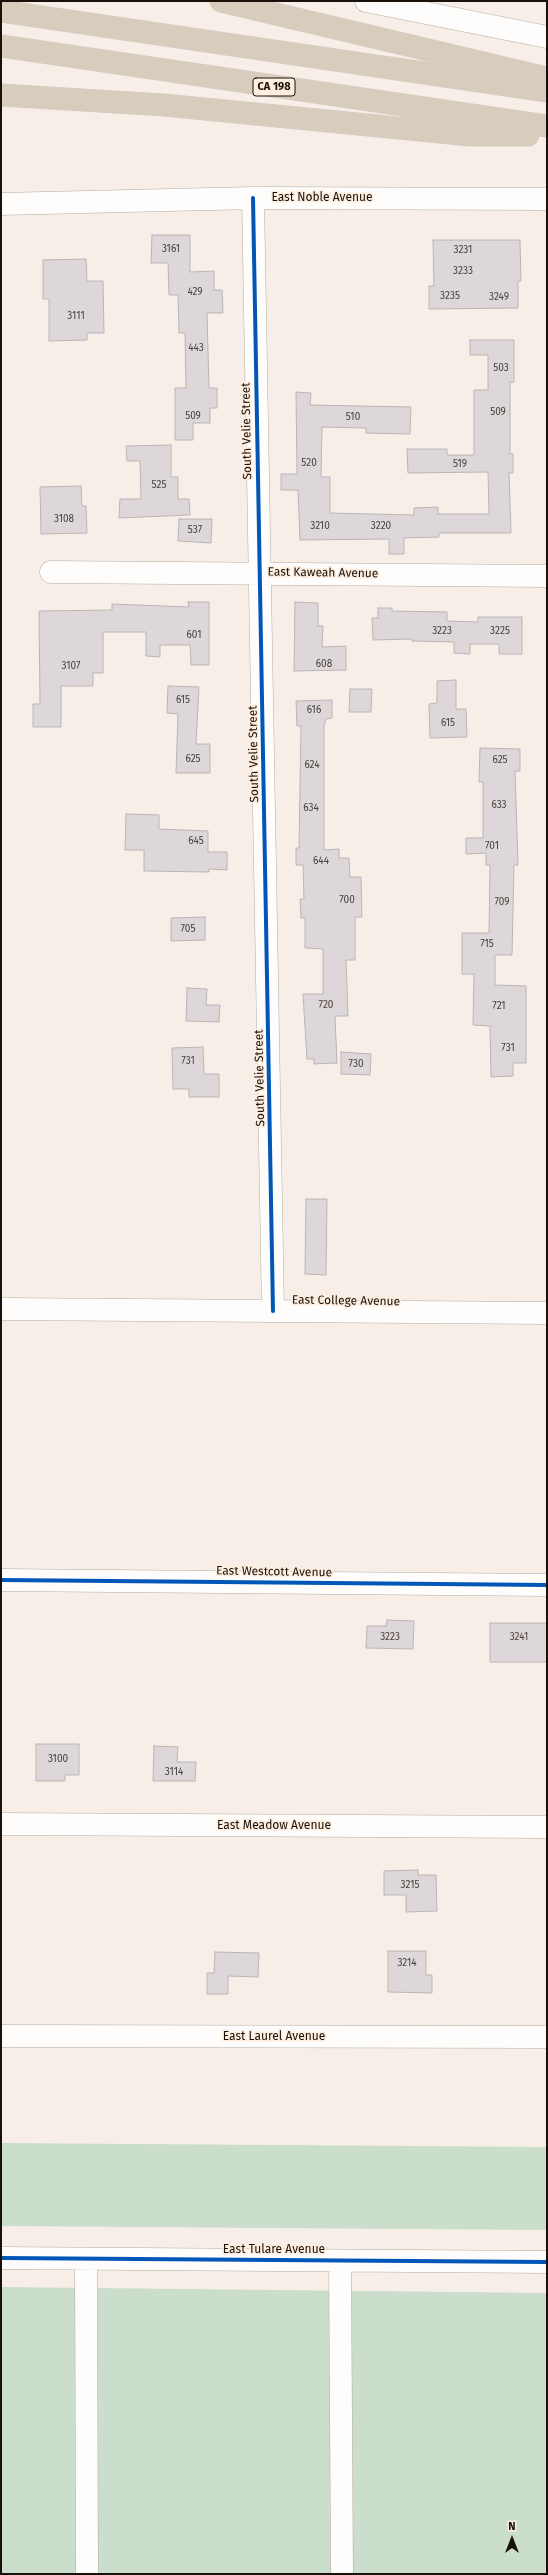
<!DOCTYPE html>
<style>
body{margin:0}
#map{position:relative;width:548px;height:2575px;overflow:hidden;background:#f7efe7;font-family:"Fira Sans",sans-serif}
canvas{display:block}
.frame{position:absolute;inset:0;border:2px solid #191009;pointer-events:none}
.north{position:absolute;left:492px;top:2519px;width:40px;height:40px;-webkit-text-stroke:3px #feeee0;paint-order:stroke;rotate:0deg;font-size:11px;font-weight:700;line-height:16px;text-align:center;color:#191009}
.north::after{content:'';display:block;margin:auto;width:14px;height:18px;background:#191009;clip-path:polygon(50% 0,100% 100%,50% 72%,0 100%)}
</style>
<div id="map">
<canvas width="548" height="2575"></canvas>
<div class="frame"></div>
<div class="north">N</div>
</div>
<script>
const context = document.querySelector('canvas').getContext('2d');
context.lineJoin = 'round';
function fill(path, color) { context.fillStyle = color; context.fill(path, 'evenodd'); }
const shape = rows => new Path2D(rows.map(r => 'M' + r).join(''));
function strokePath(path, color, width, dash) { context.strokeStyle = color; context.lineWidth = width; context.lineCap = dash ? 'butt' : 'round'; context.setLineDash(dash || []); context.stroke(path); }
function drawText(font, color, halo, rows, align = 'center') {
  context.font = font + ' "Fira Sans",sans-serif'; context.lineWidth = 3.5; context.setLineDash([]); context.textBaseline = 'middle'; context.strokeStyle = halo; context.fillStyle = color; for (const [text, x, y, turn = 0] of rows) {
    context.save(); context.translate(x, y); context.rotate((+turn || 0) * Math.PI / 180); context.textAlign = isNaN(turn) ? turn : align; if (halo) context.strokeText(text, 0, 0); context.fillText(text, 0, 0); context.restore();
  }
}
const green = shape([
 [1,2143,547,2147,547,2230,1,2226],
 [1,2287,547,2293,547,2574,1,2574]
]);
const building = shape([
 [152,235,190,235,190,272,214,271,214,290,222,290,223,313,207,313,209,388,217,388,217,408,210,408,210,423,193,423,193,440,175,440,175,388,186,388,185,333,179,333,178,295,169,295,168,263,151,263,152,235],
 [433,240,520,240,521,281,518,281,518,308,429,309,429,286,434,286,433,240],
 [86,259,87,281,103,281,104,333,87,333,87,340,49,341,49,299,43,299,43,260,86,259],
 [470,340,514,340,514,382,510,382,510,454,513,454,513,473,509,473,511,533,439,533,439,537,404,538,404,554,389,554,389,539,300,540,298,490,281,490,281,474,297,474,296,392,311,393,310,405,411,407,410,434,366,433,366,428,322,427,321,477,330,477,330,513,414,515,414,508,438,507,438,514,489,514,488,472,408,473,407,449,447,449,447,455,474,455,474,390,488,390,488,355,470,355,470,340],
 [171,445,171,477,178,477,178,499,189,499,190,515,119,518,120,499,141,499,140,461,127,461,126,446,171,445],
 [81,486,82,506,86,506,87,533,41,534,40,487,81,486],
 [179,519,212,519,211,543,178,541,179,519],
 [188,602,209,602,209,665,191,665,190,645,160,645,160,657,146,656,146,632,103,632,103,673,93,673,93,686,61,686,61,727,33,727,33,704,40,704,39,611,112,610,112,604,189,607,188,602],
 [295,602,318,603,318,626,323,626,322,647,346,646,346,670,294,671,295,602],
 [378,608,392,608,392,611,447,612,447,621,478,622,478,617,522,617,522,654,499,654,499,644,470,644,470,654,454,653,454,642,412,641,412,639,373,640,372,618,378,618,378,608],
 [456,680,456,709,466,709,467,737,430,738,429,704,437,703,437,681,456,680],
 [168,686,199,687,196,744,210,744,210,773,176,773,178,714,167,713,168,686],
 [350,689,372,689,371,712,349,712,350,689],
 [332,700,332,718,326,719,324,725,324,850,339,849,339,858,349,858,350,877,361,877,362,917,355,917,355,960,346,960,348,1016,335,1016,337,1063,314,1064,314,1059,307,1059,303,994,323,994,323,949,305,948,305,918,301,918,300,899,304,899,303,865,296,865,296,848,299,848,301,726,297,726,296,701,332,700],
 [480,748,520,749,520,771,515,771,518,865,514,865,512,955,495,955,495,985,526,986,526,1063,513,1063,513,1076,491,1077,490,1026,473,1025,474,974,462,974,462,933,489,933,490,865,486,865,486,853,466,854,466,838,483,838,483,782,479,782,480,748],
 [126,814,159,815,159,829,208,831,208,852,227,852,227,870,209,869,209,872,144,871,144,850,125,850,126,814],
 [205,917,205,940,171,941,171,918,205,917],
 [187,988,207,989,206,1005,220,1005,219,1022,186,1021,187,988],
 [203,1047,204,1074,219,1074,219,1097,189,1097,189,1089,173,1089,172,1048,203,1047],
 [341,1052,371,1054,370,1075,341,1074,341,1052],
 [306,1199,327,1199,326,1275,305,1274,306,1199],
 [387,1620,414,1621,413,1649,366,1648,367,1626,386,1626,387,1620],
 [490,1623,547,1623,547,1662,490,1662,490,1623],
 [36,1744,79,1744,79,1775,65,1775,65,1781,36,1781,36,1744],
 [154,1746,178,1747,177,1762,196,1762,195,1781,153,1781,154,1746],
 [418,1870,418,1875,436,1875,437,1911,406,1912,406,1895,384,1895,384,1871,418,1870],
 [388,1951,426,1951,426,1975,432,1975,432,1993,388,1992,388,1951],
 [215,1952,259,1953,258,1977,228,1976,228,1994,207,1994,207,1973,214,1973,215,1952]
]);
const minor = shape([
 [366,1,547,37],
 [253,198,273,1311],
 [1,204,253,198,547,199],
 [51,572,547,576],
 [1,1309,547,1313],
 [1,1580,547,1585],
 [1,1824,547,1827],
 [1,2036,547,2037],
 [1,2258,547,2262],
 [86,2259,87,2574],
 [340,2261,342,2574]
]);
const highway = shape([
 [221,1,547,78],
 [1,11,547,91],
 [1,46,547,126],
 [1,95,164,105,470,135,528,135]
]);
const cycleway = shape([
 [253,198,273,1311],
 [1,1580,547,1585],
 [1,2258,547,2262]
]);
const numberNames = [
 ["3161",171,249],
 ["3231",463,250],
 ["3233",463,271],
 ["429",195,292],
 ["3235",450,296],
 ["3249",499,297],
 ["3111",76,316],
 ["443",196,348],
 ["503",501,368],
 ["509",498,412],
 ["509",193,416],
 ["510",353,417],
 ["520",309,463],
 ["519",460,464],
 ["525",159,485],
 ["3108",64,519],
 ["3210",320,526],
 ["3220",381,526],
 ["537",195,530],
 ["3223",442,631],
 ["3225",500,631],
 ["601",194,635],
 ["608",324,664],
 ["3107",71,666],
 ["615",183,700],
 ["616",314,710],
 ["615",448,723],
 ["625",193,759],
 ["625",500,760],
 ["624",312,765],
 ["633",499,805],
 ["634",311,808],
 ["645",196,841],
 ["701",492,846],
 ["644",321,861],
 ["700",347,900],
 ["709",502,902],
 ["705",188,929],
 ["715",487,944],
 ["720",326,1005],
 ["721",499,1006],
 ["731",508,1048],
 ["731",188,1061],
 ["730",356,1064],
 ["3223",390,1637],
 ["3241",519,1637],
 ["3100",58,1759],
 ["3114",174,1772],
 ["3215",410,1885],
 ["3214",407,1963]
];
const shields = [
 [274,87,42]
];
const shieldNames = [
 ["CA 198",274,87]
];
const streetNames = [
 ["East Noble Avenue",322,198],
 ["South Velie Street",247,431,-91],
 ["East Kaweah Avenue",323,573,1],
 ["South Velie Street",254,754,-91],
 ["South Velie Street",260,1078,-91],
 ["East College Avenue",346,1301,1],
 ["East Westcott Avenue",274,1572,1],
 ["East Meadow Avenue",274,1826],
 ["East Laurel Avenue",274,2037],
 ["East Tulare Avenue",274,2250]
];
fill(green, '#cbddcb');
fill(building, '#ddd7d9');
strokePath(building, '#bab4b6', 1);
strokePath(minor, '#b3aba4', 23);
strokePath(highway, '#d2ceca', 23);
strokePath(minor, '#fefdfb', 22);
strokePath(highway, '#d8cdbc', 22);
strokePath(cycleway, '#0057b8', 4);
drawText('10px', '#4a423d', null, numberNames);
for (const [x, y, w] of shields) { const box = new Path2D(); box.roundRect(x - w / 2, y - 9, w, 18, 3); context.fillStyle = '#feeee0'; context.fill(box); strokePath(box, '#191009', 1); }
drawText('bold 11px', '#191009', null, shieldNames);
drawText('12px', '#191009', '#feeee0', streetNames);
</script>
